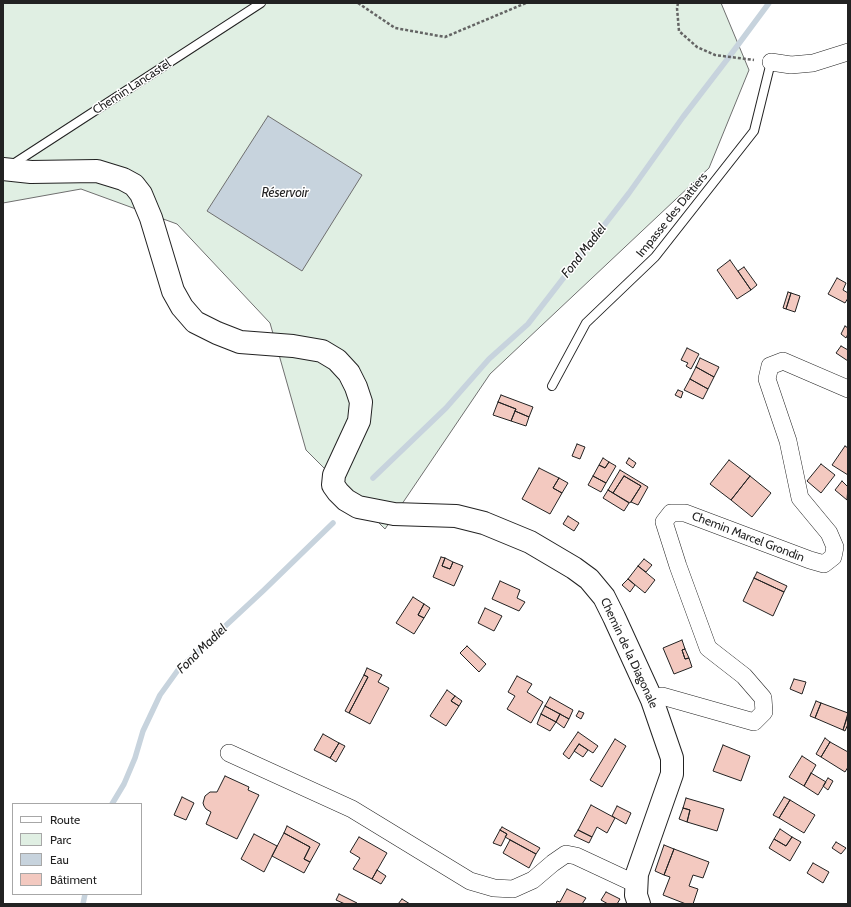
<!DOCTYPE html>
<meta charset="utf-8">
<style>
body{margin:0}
#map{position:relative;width:851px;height:907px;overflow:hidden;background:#fff;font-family:Cabin,sans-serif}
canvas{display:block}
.frame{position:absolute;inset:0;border:4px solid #222;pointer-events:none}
.legend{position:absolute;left:12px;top:803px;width:130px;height:92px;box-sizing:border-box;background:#fff;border:1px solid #a7a7a7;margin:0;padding:5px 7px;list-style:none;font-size:12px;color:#222}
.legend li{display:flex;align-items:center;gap:8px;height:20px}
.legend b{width:20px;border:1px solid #a7a7a7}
</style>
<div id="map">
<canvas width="851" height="907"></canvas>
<div class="frame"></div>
<ul class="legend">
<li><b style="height:5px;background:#fff"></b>Route</li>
<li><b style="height:11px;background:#e0efe3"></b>Parc</li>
<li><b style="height:11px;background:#c7d3dd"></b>Eau</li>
<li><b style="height:11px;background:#f3c9c0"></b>Bâtiment</li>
</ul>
</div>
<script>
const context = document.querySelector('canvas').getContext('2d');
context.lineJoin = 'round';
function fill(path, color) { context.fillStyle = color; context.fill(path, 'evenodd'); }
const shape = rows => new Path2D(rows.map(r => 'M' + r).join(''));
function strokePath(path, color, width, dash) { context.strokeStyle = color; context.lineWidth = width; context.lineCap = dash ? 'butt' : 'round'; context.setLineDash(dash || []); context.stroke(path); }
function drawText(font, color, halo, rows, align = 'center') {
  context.font = font + ' Cabin,sans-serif'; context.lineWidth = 3; context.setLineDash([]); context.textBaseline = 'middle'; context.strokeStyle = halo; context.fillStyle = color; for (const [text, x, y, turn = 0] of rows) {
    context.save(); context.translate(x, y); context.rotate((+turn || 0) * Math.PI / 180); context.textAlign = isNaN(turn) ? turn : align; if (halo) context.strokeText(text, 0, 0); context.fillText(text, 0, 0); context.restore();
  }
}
const green = shape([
 [3,3,721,3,749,70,709,168,490,374,385,529,306,450,270,323,177,224,81,189,3,203,3,3]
]);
const water = shape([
 [268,116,362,175,302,271,207,211,268,116]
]);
const stream = shape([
 [373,478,446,408,489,359,528,324,629,193,683,117,729,57,769,3],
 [112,804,124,784,135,758,143,731,160,695,178,670,264,590,333,523],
 [83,904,85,894]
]);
const building = shape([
 [730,260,751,290,737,299,717,270,730,260],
 [744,267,757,285,751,290,738,271,744,267],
 [837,278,846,283,843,290,848,293,848,298,845,303,828,294,837,278],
 [788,292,791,293,786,309,783,308,788,292],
 [791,293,800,296,795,312,786,309,791,293],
 [845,326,848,328,848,334,846,338,841,334,845,326],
 [841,346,848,350,848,361,836,353,841,346],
 [687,348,699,354,691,369,686,366,688,363,681,360,687,348],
 [700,358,719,367,714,377,696,367,700,358],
 [696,367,714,377,708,389,690,379,696,367],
 [690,379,708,389,703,399,684,390,690,379],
 [678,390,683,392,681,398,675,395,678,390],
 [501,395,533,407,529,417,515,411,516,409,498,402,501,395],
 [498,402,516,409,511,421,493,415,498,402],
 [515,411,529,417,526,426,511,421,515,411],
 [577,444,585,447,580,459,572,456,577,444],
 [845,446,848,448,848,475,832,465,845,446],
 [603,458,609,462,605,468,599,465,603,458],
 [629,458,636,463,633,468,626,463,629,458],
 [729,460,750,476,731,500,710,484,729,460],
 [609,462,616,466,606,483,593,476,599,465,605,468,609,462],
 [821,464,835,475,821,493,807,481,821,464],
 [539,468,559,478,553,488,562,493,550,514,522,499,539,468],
 [620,470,648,487,638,505,631,502,641,486,624,476,613,493,608,490,620,470],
 [593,476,606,483,601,492,588,485,593,476],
 [624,476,641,486,630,503,613,493,624,476],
 [750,476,771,493,752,517,731,500,750,476],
 [559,478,568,483,562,493,553,488,559,478],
 [842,481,848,487,847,500,835,490,842,481],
 [608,490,629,503,624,511,603,498,608,490],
 [568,516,579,523,574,531,563,524,568,516],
 [441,557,445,558,442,566,450,569,453,562,463,566,454,586,433,577,441,557],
 [445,558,453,562,450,569,442,566,445,558],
 [644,559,652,565,646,572,638,566,644,559],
 [638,566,655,580,645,593,628,579,638,566],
 [757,572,787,586,784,592,754,578,757,572],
 [754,578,784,592,773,616,743,601,754,578],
 [628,579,635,585,630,592,622,585,628,579],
 [500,581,520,590,517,598,525,602,519,611,492,599,500,581],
 [413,597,424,604,418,615,424,618,414,634,396,623,413,597],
 [424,604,430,608,424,618,418,615,424,604],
 [485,608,502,616,494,631,478,623,485,608],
 [682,640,685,649,682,650,685,659,689,658,692,667,674,674,663,648,682,640],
 [467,646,486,664,479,672,460,653,467,646],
 [685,649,689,658,685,659,682,650,685,649],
 [367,668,382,675,378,682,389,688,370,724,349,713,368,677,364,675,367,668],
 [364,675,368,677,349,713,345,711,364,675],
 [517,676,532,684,527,692,543,702,531,723,507,709,515,696,508,692,517,676],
 [794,679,806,682,802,694,790,689,794,679],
 [447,690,455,696,451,701,459,706,446,726,430,716,447,690],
 [455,696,462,701,459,706,451,701,455,696],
 [550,697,573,710,569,719,545,706,550,697],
 [816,701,821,703,815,718,810,716,816,701],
 [821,703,848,713,843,730,815,718,821,703],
 [545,706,560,714,556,722,541,714,545,706],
 [579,711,584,713,581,719,576,716,579,711],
 [541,714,556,722,550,731,537,724,541,714],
 [560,714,569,719,564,728,556,722,560,714],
 [848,715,848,724,845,731,843,730,848,715],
 [578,732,598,746,593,753,579,744,569,759,563,754,578,732],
 [323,734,339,743,330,758,314,750,323,734],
 [825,738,830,742,821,757,816,754,825,738],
 [615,739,626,746,602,787,590,780,615,739],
 [830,742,848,752,848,767,845,772,821,757,830,742],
 [339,743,345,746,336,762,330,758,339,743],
 [579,744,588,750,583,757,574,751,579,744],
 [723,745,750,756,741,781,713,771,723,745],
 [802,756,816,765,804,786,789,777,802,756],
 [811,773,826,782,818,795,804,786,811,773],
 [225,776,249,787,248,790,259,795,237,839,206,824,211,812,206,809,204,806,203,803,205,796,210,792,217,792,225,776],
 [828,778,833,781,828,790,823,786,828,778],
 [182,797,194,803,186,820,174,815,182,797],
 [784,797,790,800,779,818,773,815,784,797],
 [686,798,724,809,717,831,687,822,690,810,683,808,686,798],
 [790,800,815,815,804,833,779,818,790,800],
 [591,805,615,818,607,833,597,827,592,837,578,830,591,805],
 [617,806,631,813,626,824,612,816,617,806],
 [683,808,690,810,687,822,679,819,683,808],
 [287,826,320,844,310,862,304,859,310,847,284,833,287,826],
 [502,827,540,848,536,854,505,837,507,834,500,830,502,827],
 [780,829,792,837,786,846,774,839,780,829],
 [500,830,507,834,501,846,493,843,500,830],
 [578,830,592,837,589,843,574,836,578,830],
 [284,833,310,847,304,859,310,862,304,873,272,856,284,833],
 [254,834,277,846,264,872,241,859,254,834],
 [359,837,387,853,372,879,353,869,360,858,350,852,359,837],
 [792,837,801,842,790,861,769,848,774,839,786,846,792,837],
 [510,840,536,854,529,868,503,853,510,840],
 [836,842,846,848,841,854,832,848,836,842],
 [664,845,674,849,664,875,655,871,664,845],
 [674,849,709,862,703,878,693,875,689,886,698,889,693,904,686,904,663,895,670,877,664,875,674,849],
 [813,863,829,872,823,883,807,873,813,863],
 [377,870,386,876,381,884,372,879,377,870],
 [567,889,586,898,582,904,556,904,557,901,560,902,567,889],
 [606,892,620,899,617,904,608,904,601,900,606,892],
 [339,894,357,903,357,904,345,904,336,900,339,894],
 [402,899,410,904,398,904,402,899]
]);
const path = shape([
 [358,3,395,28,445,37,526,3],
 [678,3,677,8,679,31,697,47,715,55,754,60]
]);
const service = shape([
 [10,166,261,3],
 [552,386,586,323,655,257,754,131,771,62]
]);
const minor = shape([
 [771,62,791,65,813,63,848,52],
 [652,700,662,696,754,722,764,712,763,698,744,676,708,648,678,566,664,522,671,513,685,513,810,560,824,564,833,557,835,547,829,533,800,498,788,441,767,379,770,366,783,361,848,389],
 [229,753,352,809,470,881,494,888,513,889,533,880,553,863,566,854,576,856,636,884]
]);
const secondary = shape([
 [3,169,31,172,97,171,123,179,134,185,141,194,151,218,173,291,182,307,195,322,217,333,240,342,293,346,322,351,337,360,349,373,356,387,361,402,359,421,334,475,333,485,338,492,346,500,358,507,394,514,456,516,484,523,530,542,574,568,589,579,604,597,614,617,652,700,672,758,672,774,637,874,636,895,639,904]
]);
const streetNames = [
 ["Chemin Lancastel",132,87,-33],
 ["Impasse des Dattiers",672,215,-51],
 ["Chemin Marcel Grondin",748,537,21],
 ["Chemin de la Diagonale",629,653,65]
];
const waterNames = [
 ["Réservoir",285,193],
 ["Fond Madiel",584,251,-52],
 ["Fond Madiel",202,649,-44]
];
fill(green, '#e0efe3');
strokePath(green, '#6f6f6f', 1);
fill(water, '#c7d3dd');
strokePath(water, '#6f6f6f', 1);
strokePath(stream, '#c7d3dd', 5.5);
fill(building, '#f3c9c0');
strokePath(building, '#222', 1);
strokePath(service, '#222', 10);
strokePath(minor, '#222', 18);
strokePath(secondary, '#222', 24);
strokePath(path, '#646464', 2.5, [3, 2]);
strokePath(service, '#fff', 8);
strokePath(minor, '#fff', 17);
strokePath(secondary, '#fff', 22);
drawText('12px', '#222', '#fff', streetNames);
drawText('italic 13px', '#222', '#fff', waterNames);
</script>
